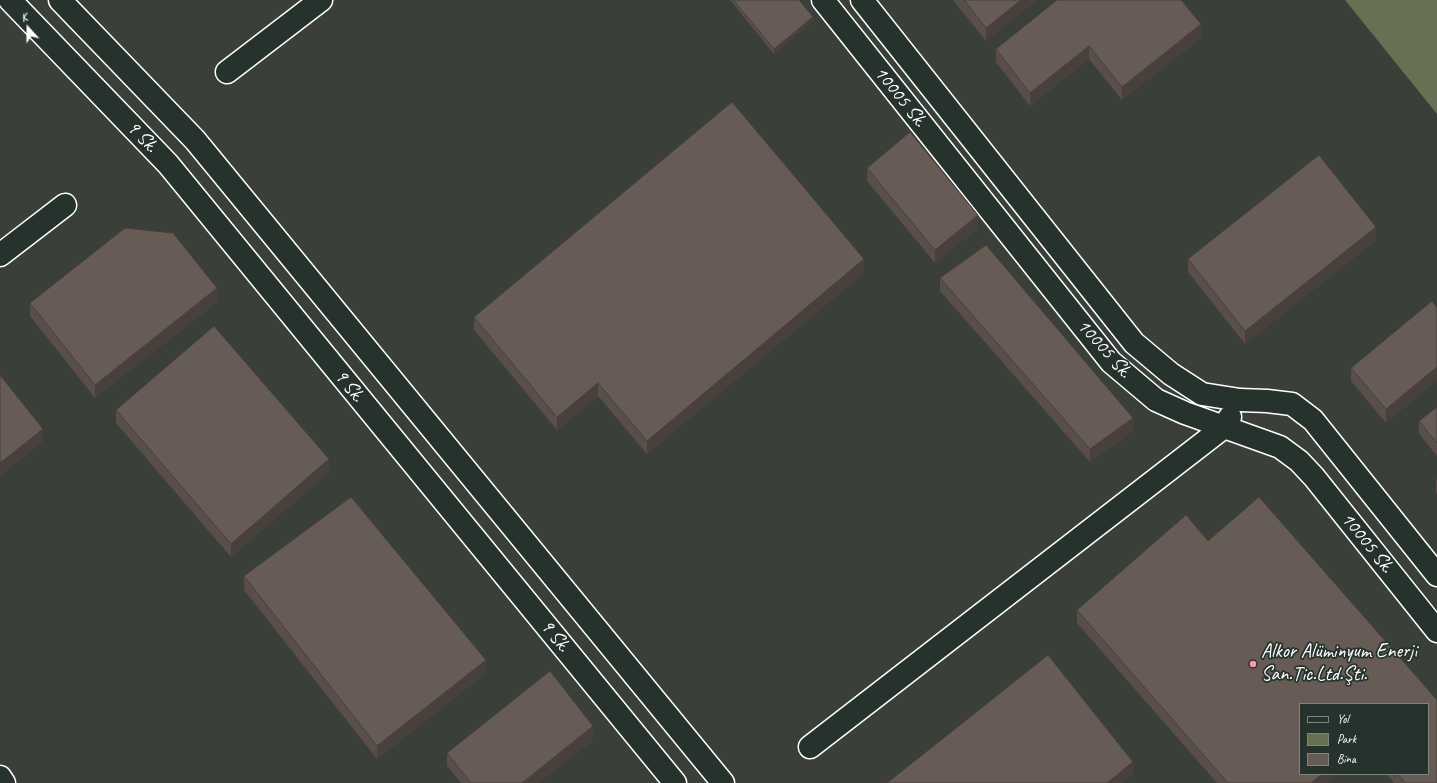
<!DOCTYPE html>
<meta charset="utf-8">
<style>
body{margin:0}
#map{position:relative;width:1437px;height:783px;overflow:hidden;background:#3a3f39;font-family:Caveat,sans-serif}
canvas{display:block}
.legend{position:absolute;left:1299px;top:703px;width:130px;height:72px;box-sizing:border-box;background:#26332d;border:1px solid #7d8581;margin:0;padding:5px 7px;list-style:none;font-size:12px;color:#fff}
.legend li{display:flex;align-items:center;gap:8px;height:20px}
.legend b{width:20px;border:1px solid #7d8581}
.north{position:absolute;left:8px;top:8px;width:40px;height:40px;-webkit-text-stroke:3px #26332d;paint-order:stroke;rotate:339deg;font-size:11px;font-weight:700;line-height:16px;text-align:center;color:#fff}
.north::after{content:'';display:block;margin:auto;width:14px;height:18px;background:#fff;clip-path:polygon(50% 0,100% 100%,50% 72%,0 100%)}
</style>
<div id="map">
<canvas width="1437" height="783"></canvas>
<ul class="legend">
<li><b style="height:5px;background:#26332d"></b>Yol</li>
<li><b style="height:11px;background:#657152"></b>Park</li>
<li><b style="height:11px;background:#675b55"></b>Bina</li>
</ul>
<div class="north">K</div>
</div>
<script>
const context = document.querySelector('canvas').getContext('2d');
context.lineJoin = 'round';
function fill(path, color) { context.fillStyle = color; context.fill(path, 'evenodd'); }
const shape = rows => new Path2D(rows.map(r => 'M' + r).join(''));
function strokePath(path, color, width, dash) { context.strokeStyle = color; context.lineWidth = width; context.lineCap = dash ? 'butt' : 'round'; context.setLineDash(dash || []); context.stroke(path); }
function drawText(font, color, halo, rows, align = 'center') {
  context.font = font + ' Caveat,sans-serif'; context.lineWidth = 3.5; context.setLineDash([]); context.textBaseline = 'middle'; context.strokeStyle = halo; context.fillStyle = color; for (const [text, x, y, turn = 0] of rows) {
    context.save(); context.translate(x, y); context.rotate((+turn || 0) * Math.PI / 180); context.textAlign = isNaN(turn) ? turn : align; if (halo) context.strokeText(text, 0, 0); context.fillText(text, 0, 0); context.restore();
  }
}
const green = shape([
 [1345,0,1437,0,1437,114]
]);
const minor = shape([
 [10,0,168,164,675,783],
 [60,0,195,140,723,783],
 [823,0,1111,362,1156,400,1185,413,1280,447,1299,461,1314,477,1437,631],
 [862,0,1134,343,1171,374,1202,394,1240,400,1267,401,1292,404,1313,420,1437,575],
 [227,72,321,0],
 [0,255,65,205],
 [810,747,1224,427,1230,417],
 [0,777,4,783]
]);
const wall = shape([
 [730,0,799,0,813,21,774,54],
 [953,0,1037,0,986,41],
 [1201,38,1122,100,1089,59,1030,106,996,62,996,49],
 [867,168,978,228,935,263,867,181],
 [1376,240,1245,344,1188,272,1188,259],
 [864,273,647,454,598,396,557,430,474,330,474,317],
 [940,278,1133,431,1090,462,940,291],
 [217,302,95,398,30,316,30,303],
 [1437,308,1437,380,1386,423,1351,381,1351,368],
 [1437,407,1437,456,1419,434,1419,421],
 [116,410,329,472,231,557,116,423],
 [1437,479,1437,494,1436,493,1436,480],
 [1259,497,1437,700,1437,783,1394,783,1386,774,1428,774,1428,704,1300,704,1300,774,1337,774,1326,783,1217,783,1077,623,1077,610,1186,515,1208,541],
 [244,576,486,673,377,759,244,590],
 [593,740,538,783,461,783,447,766,447,753]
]);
const shadedWall = shape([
 [1021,0,1037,0,986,41,986,28],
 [813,17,813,21,774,54,774,49],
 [1201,24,1201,38,1122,100,1122,87],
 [1089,46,1089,59,1030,106,1030,93],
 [978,215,978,228,935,263,935,250],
 [1376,227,1376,240,1245,344,1245,331],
 [864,259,864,273,647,454,647,441],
 [217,288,217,302,95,398,95,385],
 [1437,367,1437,380,1386,423,1386,409],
 [598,383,598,396,557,430,557,417],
 [1133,418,1133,431,1090,462,1090,449],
 [43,429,43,442,0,476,0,463],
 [329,459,329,472,231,557,231,544],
 [486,660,486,673,377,759,377,746],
 [593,726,593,740,538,783,522,783],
 [1133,762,1133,775,1123,783,1107,783],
 [1322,774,1337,774,1326,783,1311,783]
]);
const building = shape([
 [733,0,799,0,813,17,774,49,733,0],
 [964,0,1021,0,986,28,964,0],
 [1057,0,1181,0,1201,24,1122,87,1089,46,1030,93,996,49,1057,0],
 [732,102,864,259,647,441,598,383,557,417,474,317,732,102],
 [910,132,978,215,935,250,867,168,910,132],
 [1319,155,1376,227,1245,331,1188,259,1319,155],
 [125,228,173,233,217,288,95,385,30,303,125,228],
 [986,245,1133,418,1090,449,940,278,986,245],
 [1432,301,1437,308,1437,367,1386,409,1351,368,1432,301],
 [214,326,329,459,231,544,116,410,214,326],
 [0,375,43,429,0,463,0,375],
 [1437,407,1437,443,1419,421,1437,407],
 [351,497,486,660,377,746,244,576,351,497],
 [1259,497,1437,700,1437,783,1405,783,1398,774,1428,774,1428,704,1300,704,1300,774,1322,774,1311,783,1228,783,1077,610,1186,515,1208,541,1259,497],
 [1048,655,1133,762,1107,783,887,783,1048,655],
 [550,671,593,726,522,783,471,783,447,753,550,671]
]);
const markers = [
 [1253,664,4,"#ff9aa2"]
];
const streetNames = [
 ["10005 Sk.",900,97,51],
 ["9 Sk.",142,137,46],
 ["10005 Sk.",1104,349,48],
 ["9 Sk.",349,386,51],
 ["10005 Sk.",1367,543,51],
 ["9 Sk.",555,636,51]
];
const poiNames = [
 ["Alkor Alüminyum Enerji",1261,652],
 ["San.Tic.Ltd.Şti.",1261,675]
];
fill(green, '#657152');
strokePath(minor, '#fff', 25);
strokePath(minor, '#26332d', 22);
fill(wall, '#594e49');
fill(shadedWall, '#48403c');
fill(building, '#675b55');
strokePath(building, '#48403c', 1);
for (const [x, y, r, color] of markers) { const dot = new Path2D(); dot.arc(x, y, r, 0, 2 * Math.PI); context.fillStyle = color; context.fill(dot); strokePath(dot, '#26332d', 1.5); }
drawText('20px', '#fff', '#26332d', streetNames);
drawText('20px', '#fff', '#26332d', poiNames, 'left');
</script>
